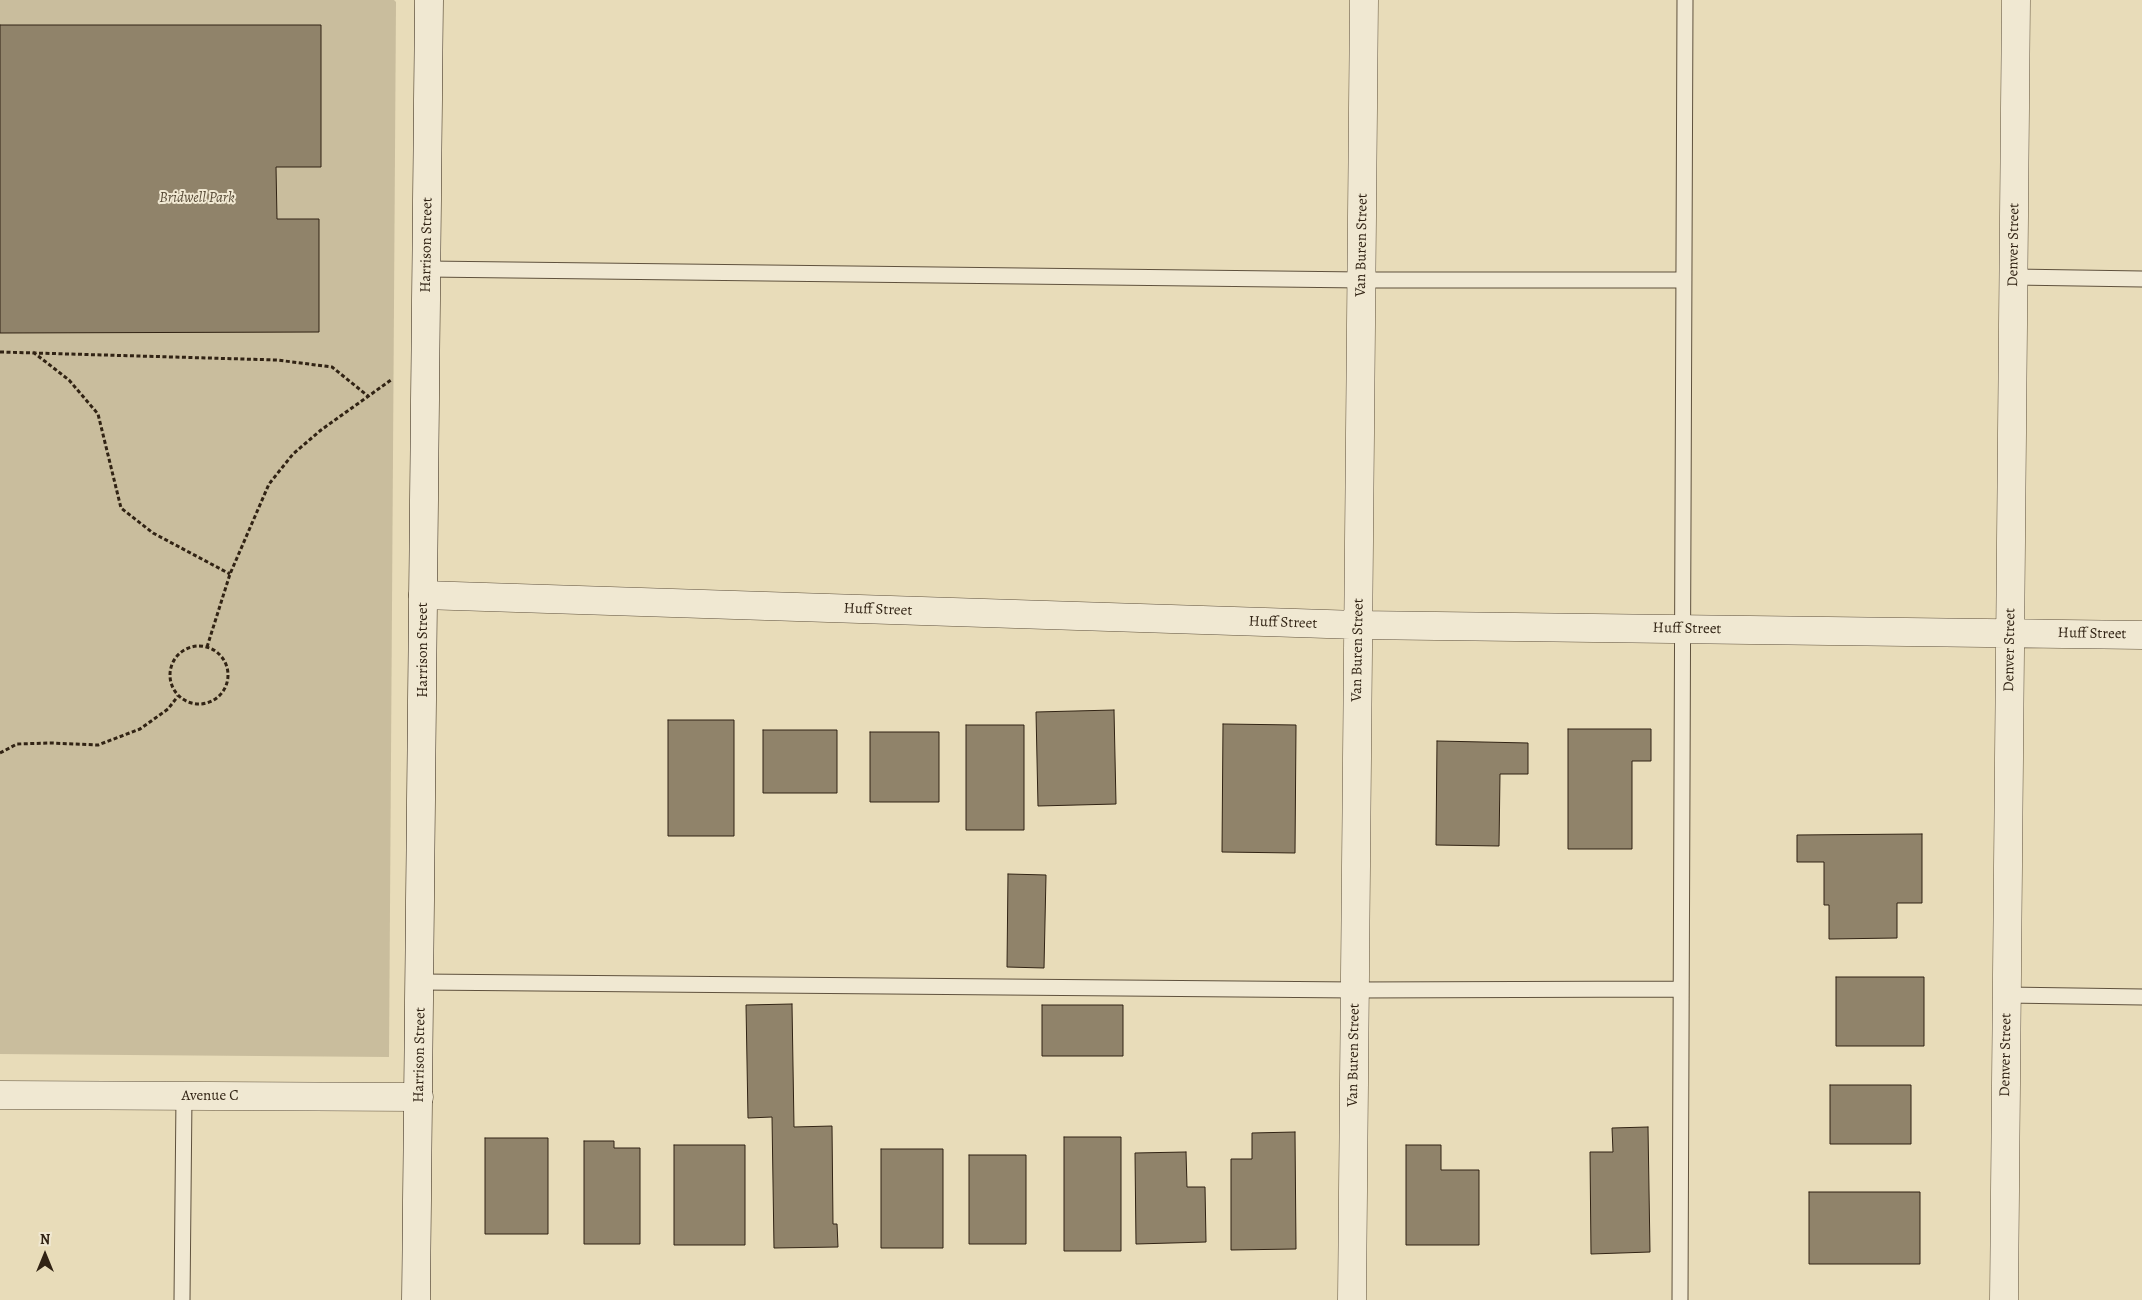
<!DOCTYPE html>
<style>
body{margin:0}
#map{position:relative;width:2142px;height:1300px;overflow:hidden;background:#e8dcb9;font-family:Alegreya,serif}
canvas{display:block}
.north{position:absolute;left:20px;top:1230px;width:50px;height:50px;-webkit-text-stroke:4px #f0e8d2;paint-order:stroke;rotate:0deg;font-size:14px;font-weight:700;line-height:20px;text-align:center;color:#312314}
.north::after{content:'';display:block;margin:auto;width:18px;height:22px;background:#312314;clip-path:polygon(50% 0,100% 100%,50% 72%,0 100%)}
</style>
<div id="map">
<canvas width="2142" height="1300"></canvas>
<div class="north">N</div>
</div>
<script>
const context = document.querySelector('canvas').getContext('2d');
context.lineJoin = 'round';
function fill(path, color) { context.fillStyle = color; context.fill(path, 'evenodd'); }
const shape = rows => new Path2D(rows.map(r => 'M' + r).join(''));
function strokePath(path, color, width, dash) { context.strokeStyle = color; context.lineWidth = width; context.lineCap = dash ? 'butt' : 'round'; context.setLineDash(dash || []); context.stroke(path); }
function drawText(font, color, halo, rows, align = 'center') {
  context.font = font + ' Alegreya,serif'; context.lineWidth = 4; context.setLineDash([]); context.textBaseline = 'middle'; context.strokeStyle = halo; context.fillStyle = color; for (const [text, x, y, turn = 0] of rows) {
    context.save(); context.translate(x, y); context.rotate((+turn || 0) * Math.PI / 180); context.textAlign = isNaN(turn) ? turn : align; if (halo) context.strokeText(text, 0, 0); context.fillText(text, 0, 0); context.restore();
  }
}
const green = shape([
 [0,0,394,0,396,2,389,1057,0,1054]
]);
const building = shape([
 [0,25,321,25,321,167,276,167,277,219,319,219,319,332,0,333,0,25],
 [1114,710,1116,804,1038,806,1036,712,1114,710],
 [668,720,734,720,734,836,668,836,668,720],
 [1223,724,1296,725,1295,853,1222,852,1223,724],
 [966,725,1024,725,1024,830,966,830,966,725],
 [1568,729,1651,729,1651,761,1632,761,1632,849,1568,849,1568,729],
 [763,730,837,730,837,793,763,793,763,730],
 [870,732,939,732,939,802,870,802,870,732],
 [1437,741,1528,743,1528,774,1500,774,1499,846,1436,845,1437,741],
 [1922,834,1922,903,1897,903,1897,938,1829,939,1829,905,1824,905,1824,862,1797,862,1797,835,1922,834],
 [1008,874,1046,875,1044,968,1007,967,1008,874],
 [1836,977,1924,977,1924,1046,1836,1046,1836,977],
 [792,1004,794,1127,832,1126,833,1224,837,1224,838,1247,774,1248,772,1117,748,1118,746,1005,792,1004],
 [1042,1005,1123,1005,1123,1056,1042,1056,1042,1005],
 [1830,1085,1911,1085,1911,1144,1830,1144,1830,1085],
 [1648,1127,1650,1252,1591,1254,1590,1152,1613,1152,1612,1128,1648,1127],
 [1295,1132,1296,1249,1231,1250,1231,1159,1252,1159,1252,1133,1295,1132],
 [1064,1137,1121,1137,1121,1251,1064,1251,1064,1137],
 [485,1138,548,1138,548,1234,485,1234,485,1138],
 [584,1141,614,1141,614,1148,640,1148,640,1244,584,1244,584,1141],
 [674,1145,745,1145,745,1245,674,1245,674,1145],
 [1406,1145,1441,1145,1441,1170,1479,1170,1479,1245,1406,1245,1406,1145],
 [881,1149,943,1149,943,1248,881,1248,881,1149],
 [1186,1152,1187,1187,1205,1187,1206,1242,1136,1244,1135,1153,1186,1152],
 [969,1155,1026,1155,1026,1244,969,1244,969,1155],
 [1809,1192,1920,1192,1920,1264,1809,1264,1809,1192]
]);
const path = shape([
 [0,352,277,360,332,367,368,396],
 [33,352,69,380,98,414,121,508,153,533,230,574],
 '170 675a29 29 0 1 1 58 0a29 29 0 1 1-58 0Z',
 [207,647,230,574,269,484,293,454,321,430,391,380],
 [0,753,17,744,51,743,98,745,140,729,168,709,178,696]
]);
const lane = shape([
 [427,269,1362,280,1684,280],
 [2014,277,2142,279],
 [420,982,1355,990,1681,989],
 [2007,995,2142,997],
 [182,1300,184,1096],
 [1680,1300,1685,0]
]);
const street = shape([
 [423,595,1358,625,2142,635],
 [0,1095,419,1097],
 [1352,1300,1364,0],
 [2004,1300,2016,0]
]);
const secondary = shape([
 [416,1300,429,0]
]);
const parkNames = [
 ["Bridwell Park",197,198]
];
const streetNames = [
 ["Harrison Street",427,245,-89],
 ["Van Buren Street",1362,245,-89],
 ["Denver Street",2014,245,-89],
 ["Huff Street",878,610,2],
 ["Huff Street",1283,623,2],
 ["Huff Street",1687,629,1],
 ["Huff Street",2092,634,1],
 ["Harrison Street",423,650,-90],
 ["Van Buren Street",1358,650,-89],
 ["Denver Street",2010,650,-89],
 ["Harrison Street",420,1055,-89],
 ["Van Buren Street",1354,1055,-89],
 ["Denver Street",2006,1055,-89],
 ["Avenue C",210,1096]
];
fill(green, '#c9bd9d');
fill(building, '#90836a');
strokePath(building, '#312314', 1);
strokePath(lane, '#5f513d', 17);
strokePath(street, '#5f513d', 29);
strokePath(secondary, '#312314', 29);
strokePath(path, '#312314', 3, [4, 2.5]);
strokePath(lane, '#f0e8d2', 15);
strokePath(street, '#f0e8d2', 28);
strokePath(secondary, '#f0e8d2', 28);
drawText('italic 15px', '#574a36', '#f0e8d2', parkNames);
drawText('15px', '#312314', '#f0e8d2', streetNames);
</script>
